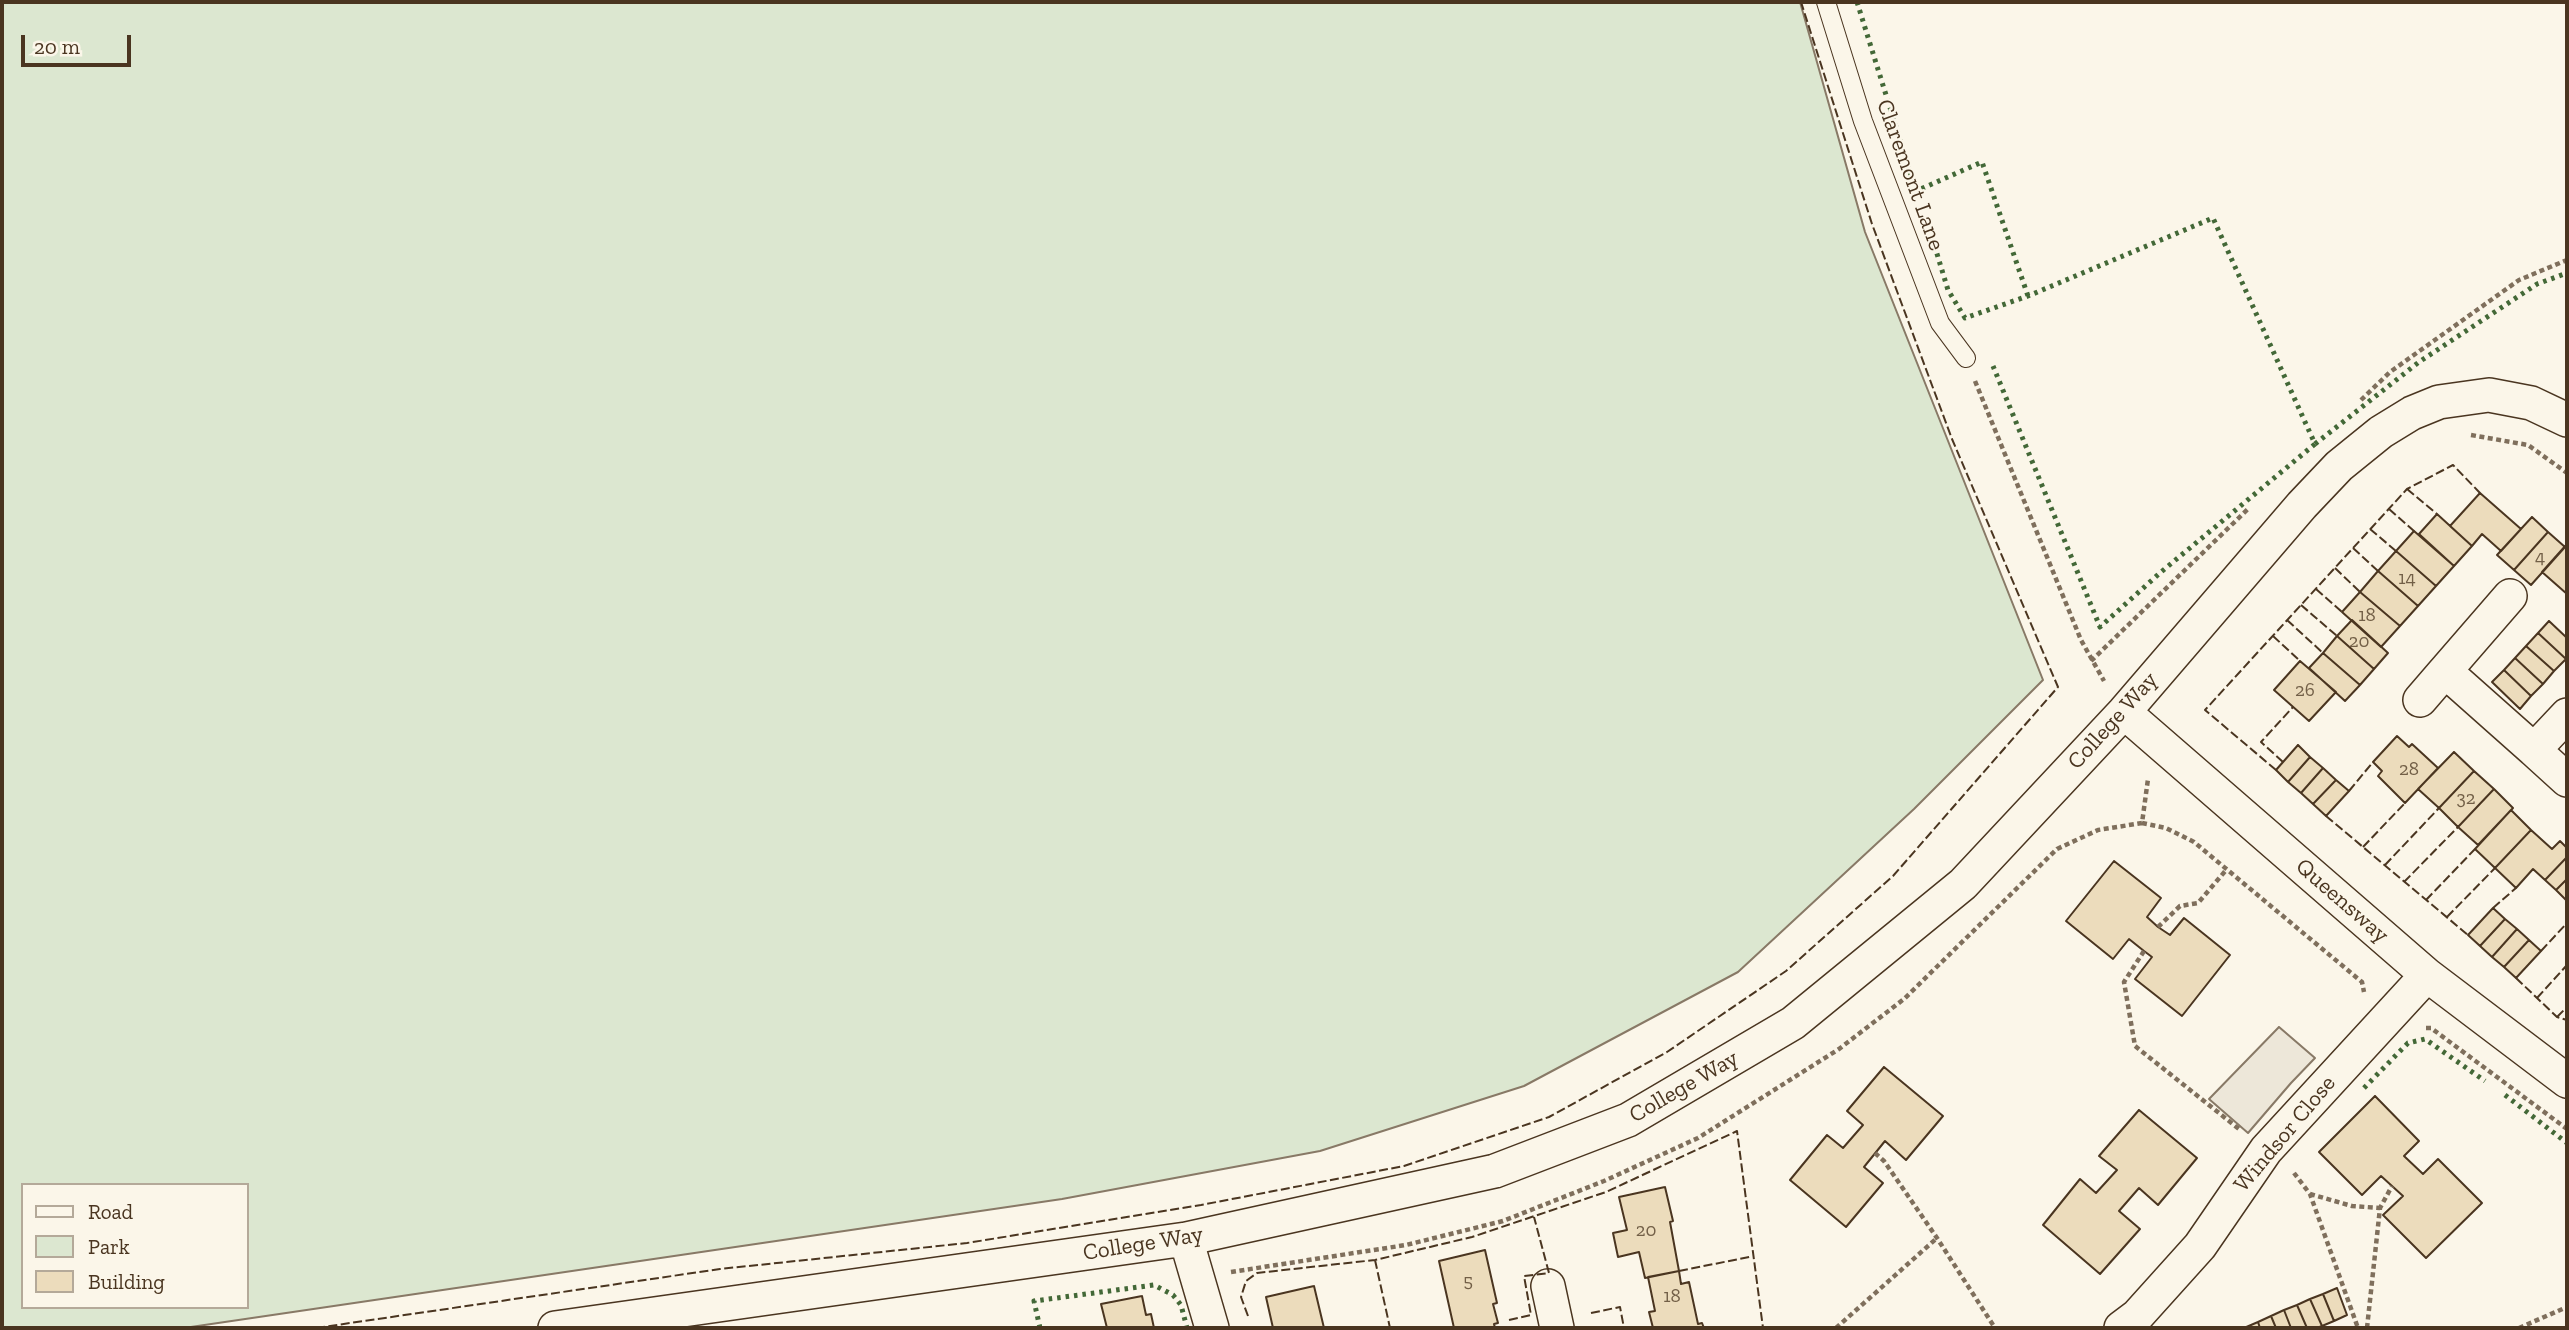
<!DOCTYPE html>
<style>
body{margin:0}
#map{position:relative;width:2569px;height:1330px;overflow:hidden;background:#fbf6e9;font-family:"Zilla Slab",serif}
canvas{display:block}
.frame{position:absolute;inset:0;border:4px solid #4a3520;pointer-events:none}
.legend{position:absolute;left:21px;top:1183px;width:228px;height:126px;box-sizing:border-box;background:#fbf6e9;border:2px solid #b4a999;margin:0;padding:9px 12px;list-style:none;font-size:21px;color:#4a3520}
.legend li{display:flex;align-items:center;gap:14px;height:35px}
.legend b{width:35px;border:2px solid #b4a999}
.scale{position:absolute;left:21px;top:35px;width:110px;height:32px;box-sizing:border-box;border:4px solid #4a3520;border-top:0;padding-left:9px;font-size:21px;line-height:24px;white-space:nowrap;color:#4a3520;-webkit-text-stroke:5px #fbf6e9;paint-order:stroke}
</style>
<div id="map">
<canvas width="2569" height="1330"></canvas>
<div class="frame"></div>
<ul class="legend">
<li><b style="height:9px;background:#fbf6e9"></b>Road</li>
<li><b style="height:19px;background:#dce7d0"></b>Park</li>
<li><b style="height:19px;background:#ecdcbc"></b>Building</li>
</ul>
<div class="scale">20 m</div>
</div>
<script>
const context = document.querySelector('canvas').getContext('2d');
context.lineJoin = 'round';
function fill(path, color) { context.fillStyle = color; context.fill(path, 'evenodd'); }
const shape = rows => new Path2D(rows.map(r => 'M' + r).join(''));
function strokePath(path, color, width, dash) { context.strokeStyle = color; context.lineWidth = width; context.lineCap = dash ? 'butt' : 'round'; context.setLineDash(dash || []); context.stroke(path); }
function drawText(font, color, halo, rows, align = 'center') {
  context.font = font + ' "Zilla Slab",serif'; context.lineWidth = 5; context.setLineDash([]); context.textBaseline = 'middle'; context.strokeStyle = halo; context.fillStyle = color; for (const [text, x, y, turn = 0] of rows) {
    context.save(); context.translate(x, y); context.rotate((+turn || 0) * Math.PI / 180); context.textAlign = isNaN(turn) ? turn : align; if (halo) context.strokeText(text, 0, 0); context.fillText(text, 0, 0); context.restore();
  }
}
const green = shape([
 [2,2,1800,2,1865,232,2043,680,1914,809,1738,972,1524,1086,1320,1151,1062,1199,184,1328,2,1328,2,2],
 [23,1185,247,1185,247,1307,23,1307,23,1185]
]);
const parking = shape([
 [2279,1027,2315,1058,2291,1083,2248,1133,2209,1099,2279,1027]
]);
const building = shape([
 [2480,493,2521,529,2501,551,2482,534,2472,546,2450,526,2480,493],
 [2437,514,2472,546,2454,566,2419,534,2437,514],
 [2532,517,2548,532,2514,570,2497,555,2532,517],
 [2414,531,2454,566,2436,586,2396,551,2414,531],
 [2548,532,2565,547,2531,585,2514,570,2548,532],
 [2567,544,2567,594,2542,572,2567,544],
 [2396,551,2436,586,2418,606,2378,571,2396,551],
 [2378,571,2418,606,2400,626,2360,592,2378,571],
 [2360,592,2400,626,2381,647,2342,612,2360,592],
 [2352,620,2388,653,2374,669,2337,636,2352,620],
 [2549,621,2567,638,2566,659,2538,633,2549,621],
 [2538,633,2566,659,2554,671,2526,646,2538,633],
 [2337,636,2374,669,2360,685,2323,653,2337,636],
 [2526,646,2554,671,2543,684,2515,658,2526,646],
 [2323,653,2360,685,2345,701,2309,668,2323,653],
 [2515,658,2543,684,2531,696,2504,670,2515,658],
 [2300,661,2336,692,2309,721,2274,690,2300,661],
 [2504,670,2531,696,2520,709,2492,682,2504,670],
 [2397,736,2409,747,2412,744,2438,768,2405,803,2378,776,2382,771,2373,762,2397,736],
 [2298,745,2310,757,2288,782,2276,770,2298,745],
 [2454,752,2474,771,2439,808,2418,789,2454,752],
 [2310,757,2323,768,2301,793,2288,782,2310,757],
 [2323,768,2336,780,2313,804,2301,793,2323,768],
 [2474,771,2494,789,2458,827,2439,808,2474,771],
 [2336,780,2349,791,2326,816,2313,804,2336,780],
 [2494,789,2513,808,2478,845,2458,827,2494,789],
 [2511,810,2531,830,2495,868,2475,849,2511,810],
 [2531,830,2552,849,2560,841,2567,848,2567,857,2545,880,2533,869,2516,888,2495,868,2531,830],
 [2567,857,2567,879,2556,890,2545,880,2567,857],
 [2114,861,2161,898,2147,917,2158,927,2170,935,2184,918,2230,955,2182,1016,2135,979,2152,957,2144,951,2129,939,2113,959,2066,921,2114,861],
 [2567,879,2567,901,2556,890,2567,879],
 [2493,908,2505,919,2480,946,2468,935,2493,908],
 [2505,919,2517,929,2492,957,2480,946,2505,919],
 [2517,929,2529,940,2504,967,2492,957,2517,929],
 [2529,940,2541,951,2516,978,2504,967,2529,940],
 [1884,1067,1943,1116,1906,1160,1885,1141,1864,1167,1883,1183,1846,1227,1790,1180,1827,1135,1843,1148,1863,1125,1847,1111,1884,1067],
 [2375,1096,2419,1141,2404,1156,2423,1174,2438,1159,2482,1203,2426,1258,2383,1215,2403,1196,2381,1176,2362,1195,2319,1152,2375,1096],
 [2139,1110,2197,1158,2158,1205,2139,1188,2119,1211,2140,1229,2100,1274,2043,1225,2080,1179,2096,1193,2117,1170,2099,1156,2139,1110],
 [1665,1187,1673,1221,1670,1222,1679,1271,1645,1278,1639,1252,1618,1257,1613,1233,1627,1230,1619,1197,1665,1187],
 [1485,1250,1497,1303,1493,1304,1498,1323,1494,1324,1495,1328,1454,1328,1439,1261,1485,1250],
 [1679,1271,1681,1284,1689,1282,1698,1324,1702,1323,1704,1328,1653,1328,1649,1312,1655,1311,1648,1277,1679,1271],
 [1314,1286,1324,1328,1273,1328,1266,1297,1314,1286],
 [2337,1288,2347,1315,2334,1321,2323,1294,2337,1288],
 [2323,1294,2334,1321,2322,1326,2310,1299,2323,1294],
 [1142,1296,1146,1315,1151,1314,1154,1328,1107,1328,1101,1304,1142,1296],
 [2310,1299,2322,1326,2317,1328,2307,1328,2297,1305,2310,1299],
 [2297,1305,2307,1328,2291,1328,2284,1310,2297,1305],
 [2284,1310,2291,1328,2276,1328,2271,1316,2284,1310],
 [2271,1316,2276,1328,2260,1328,2258,1322,2271,1316],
 [2258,1322,2260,1328,2244,1328,2258,1322]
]);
const path = shape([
 [1975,381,2081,640,2104,681],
 [2361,400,2390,372,2519,280,2567,260],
 [2471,435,2528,445,2567,473],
 [2091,661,2249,508],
 [2142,823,2166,828,2194,842,2362,982,2364,992],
 [2158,927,2180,906,2198,903,2227,869],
 [2144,951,2124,982,2135,1046,2239,1129],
 [2426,1028,2431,1028,2567,1129],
 [1875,1153,1884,1161,1937,1238,1995,1328],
 [2294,1173,2310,1194,2358,1328],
 [2310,1194,2352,1206,2380,1208],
 [1231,1272,1406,1245,1503,1221,1604,1181,1698,1138,1839,1049,1904,999,2057,849,2098,830,2142,823,2148,779],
 [1836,1328,1937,1238],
 [2367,1328,2380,1208,2392,1186],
 [2519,1328,2567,1307]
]);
const service = shape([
 [1826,2,1863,121,1940,323,1966,358]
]);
const minor = shape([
 [2510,596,2445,671,2534,750],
 [2420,700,2445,671],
 [2124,712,2427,975,2567,1081],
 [2567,715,2534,750,2567,780],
 [1186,1239,1212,1328],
 [1548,1286,1557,1328],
 [555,1328,1186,1239,1495,1171,1628,1120,1793,1023,1963,884,2124,712,2302,505,2339,466,2381,432,2412,413,2439,402,2489,395,2531,403,2567,420],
 [2121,1328,2137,1316,2200,1246,2266,1150,2427,975]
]);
const hedge = shape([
 [1857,2,1916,191,1982,162,2028,296],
 [1927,221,1948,290,1965,318,2028,296,2213,218,2315,444,2161,572,2100,627,1993,366],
 [2315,444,2419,362,2537,284,2567,273],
 [2364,1088,2408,1043,2425,1039,2485,1081],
 [2505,1095,2567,1143],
 [1040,1328,1034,1301,1154,1285,1173,1295,1181,1305,1187,1328]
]);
const fence = shape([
 [2407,489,2437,514],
 [2389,509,2414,531],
 [2370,529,2396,551],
 [2353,548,2378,571],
 [2335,568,2360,592],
 [2316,589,2342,612],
 [2301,605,2337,636],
 [2287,620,2323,653],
 [2273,636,2300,661],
 [2283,762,2261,742,2293,707],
 [2276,770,2205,710,2407,489,2453,465,2480,493],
 [2349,791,2373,762],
 [2326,816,2468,935],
 [2363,847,2405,803],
 [2385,865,2439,808],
 [2404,882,2458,827],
 [2426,900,2475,849],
 [2493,908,2516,888],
 [2447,917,2495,868],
 [2541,951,2567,923],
 [2516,978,2557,1017,2567,1020],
 [2537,998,2567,965],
 [2557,1017,2567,1007],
 [1375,1260,1390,1328],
 [1679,1271,1754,1256],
 [1591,1313,1620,1307,1624,1328],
 [1248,1316,1241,1297,1246,1281,1257,1273,1375,1260,1472,1237,1606,1192,1737,1131,1763,1328],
 [1509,1320,1531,1315,1524,1276,1549,1273,1534,1217],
 [316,1328,720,1269,967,1243,1201,1205,1404,1166,1549,1117,1667,1052,1786,971,1893,876,2058,687,1952,439,1872,224,1801,2]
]);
const numberNames = [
 ["4",2540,558],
 ["14",2407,579],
 ["18",2367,616],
 ["20",2359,642],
 ["26",2305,691],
 ["28",2409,770],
 ["32",2466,799],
 ["20",1646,1231],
 ["5",1468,1282],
 ["18",1672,1297]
];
const streetNames = [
 ["Claremont Lane",1910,175,70],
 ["College Way",2113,721,-48],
 ["Queensway",2342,901,41],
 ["College Way",1684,1087,-30],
 ["Windsor Close",2285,1134,-50],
 ["College Way",1143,1244,-9]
];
fill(green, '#dce7d0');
strokePath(green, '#887966', 2);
fill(parking, '#ede7d9');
strokePath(parking, '#887966', 2);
fill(building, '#ecdcbc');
strokePath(building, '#4a3520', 2);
strokePath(service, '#4a3520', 20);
strokePath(minor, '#4a3520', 36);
strokePath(path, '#7f6f5c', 4.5, [5, 3.5]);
strokePath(service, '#fbf6e9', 18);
strokePath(minor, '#fbf6e9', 33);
strokePath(hedge, '#436837', 5, [3.5, 5]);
strokePath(fence, '#4a3520', 2, [9, 3.5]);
drawText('19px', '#725f47', null, numberNames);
drawText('23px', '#4a3520', '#fbf6e9', streetNames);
</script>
